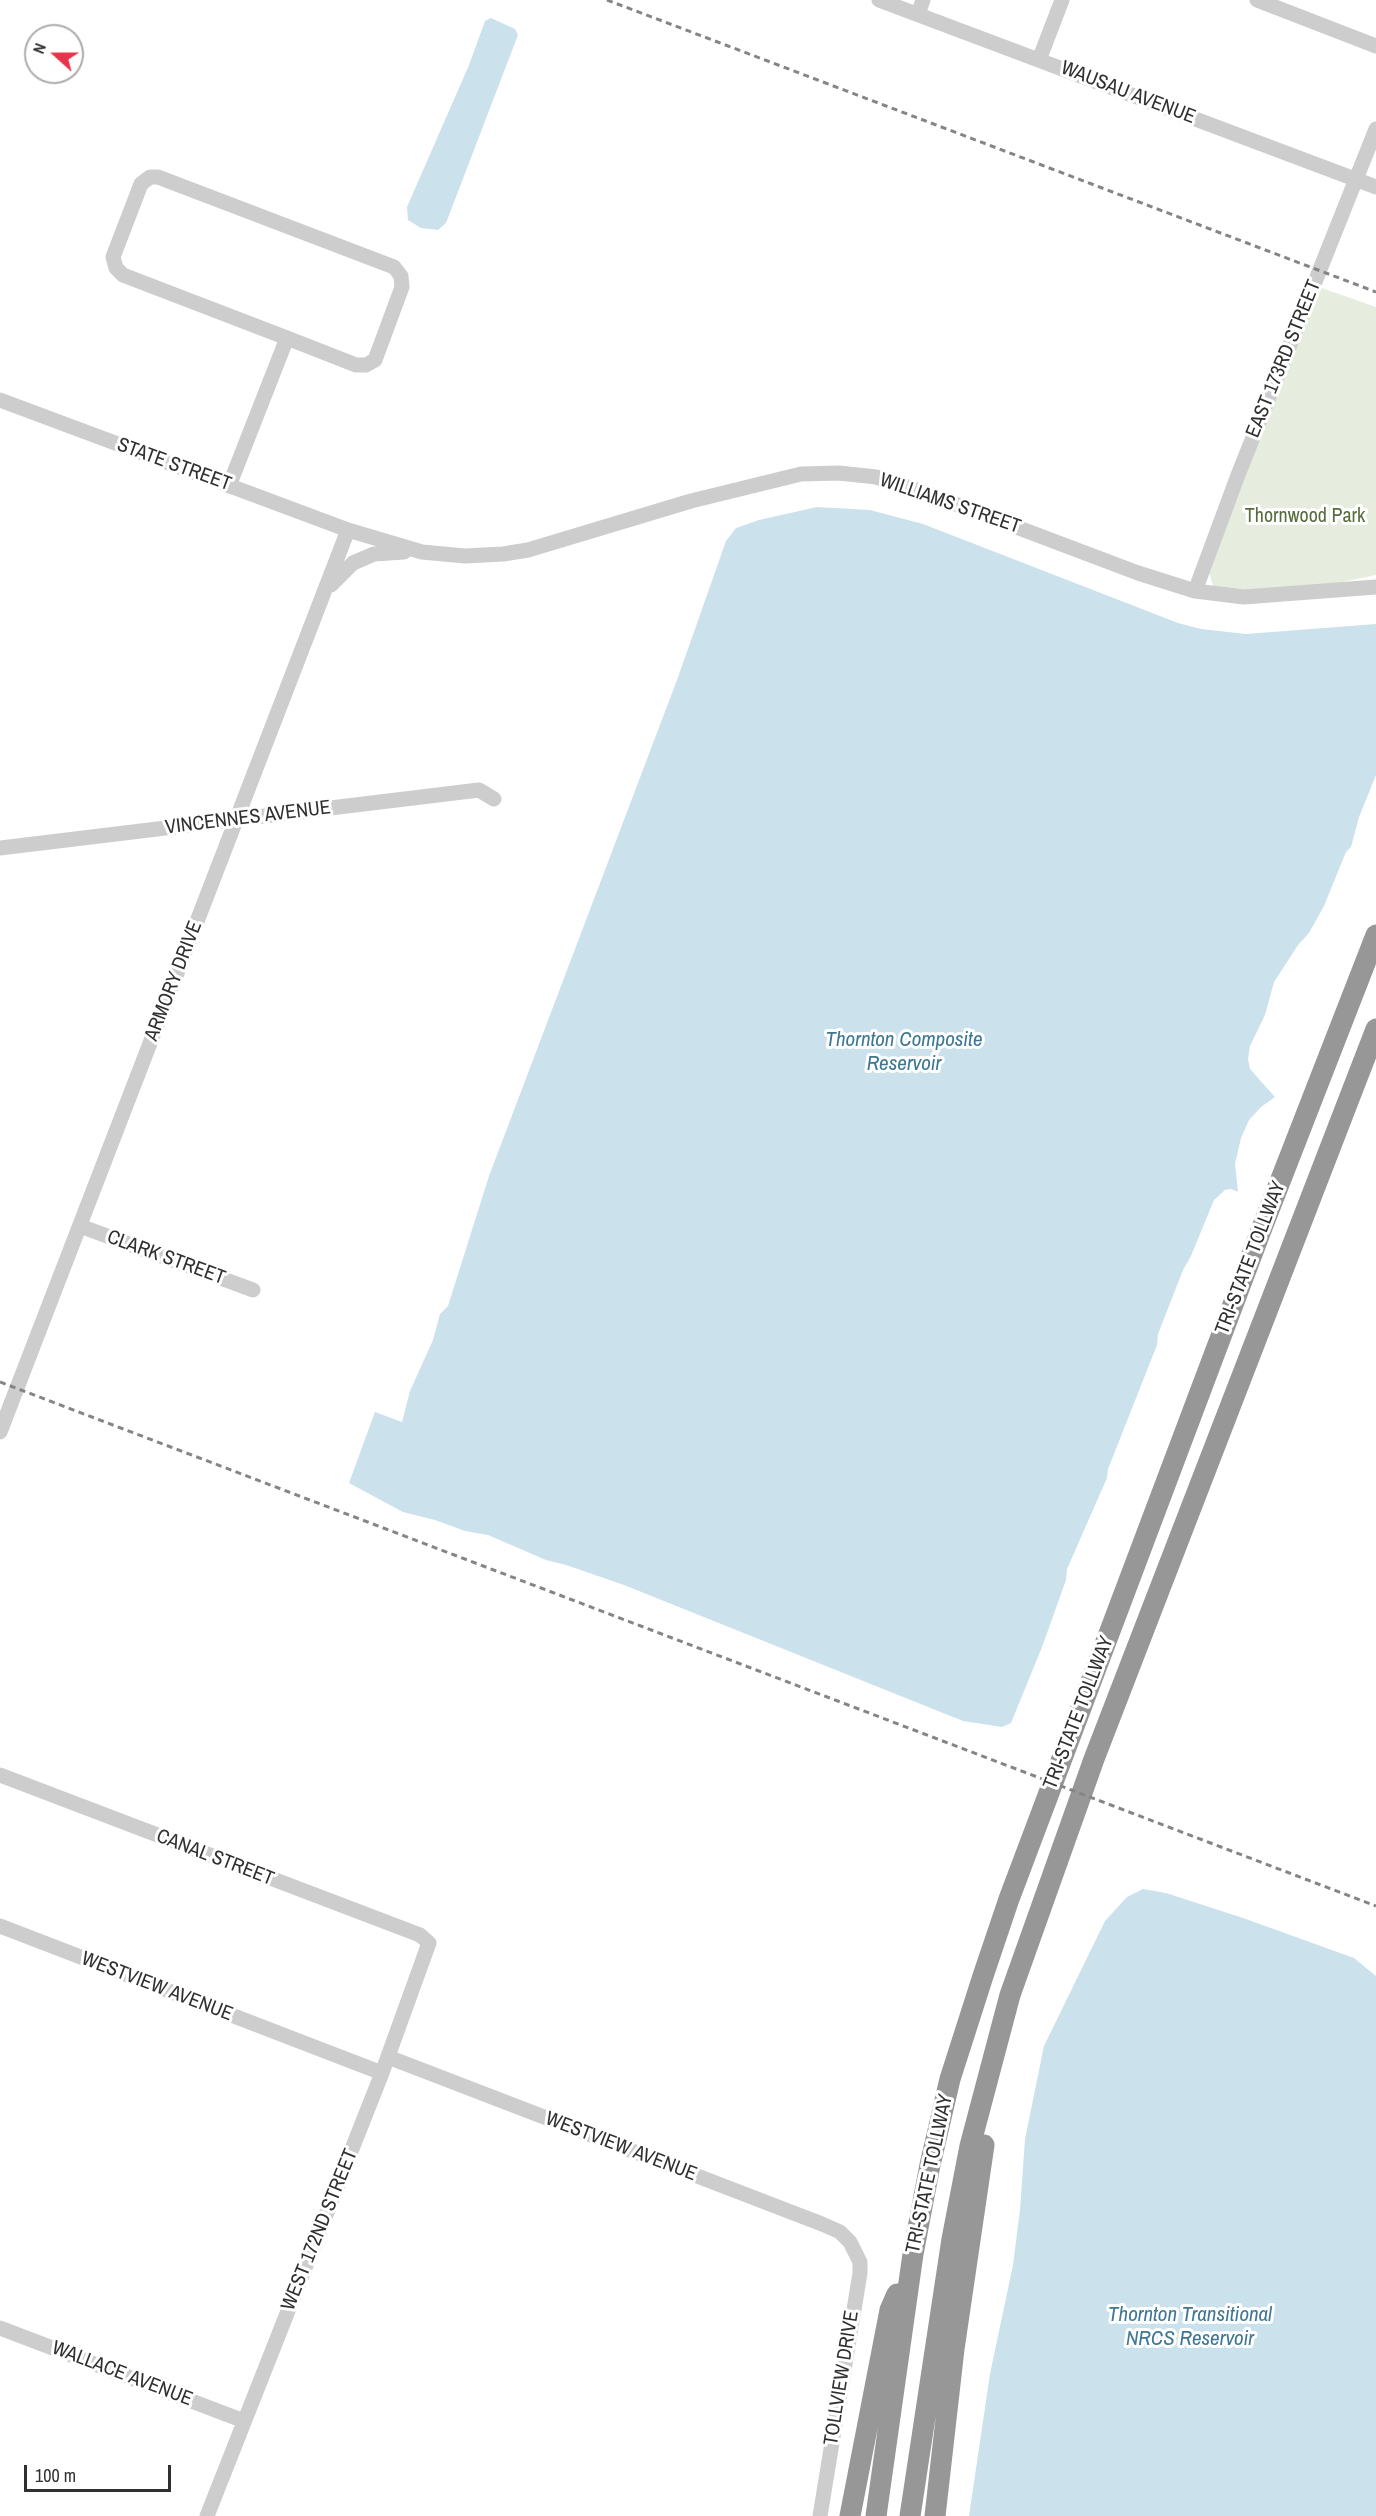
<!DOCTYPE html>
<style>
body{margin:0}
#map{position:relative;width:1376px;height:2516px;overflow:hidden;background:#fff;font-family:"Archivo Narrow",sans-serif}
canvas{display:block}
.north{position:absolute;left:24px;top:24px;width:60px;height:60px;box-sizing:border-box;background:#fff;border:2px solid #acacac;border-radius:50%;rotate:291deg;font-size:16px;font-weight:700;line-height:24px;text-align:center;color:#303030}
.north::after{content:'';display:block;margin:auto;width:21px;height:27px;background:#e5354c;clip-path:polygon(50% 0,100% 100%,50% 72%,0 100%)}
.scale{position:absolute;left:24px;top:2465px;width:147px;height:27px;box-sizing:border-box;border:3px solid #303030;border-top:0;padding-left:8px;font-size:18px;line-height:21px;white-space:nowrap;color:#303030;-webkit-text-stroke:4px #fff;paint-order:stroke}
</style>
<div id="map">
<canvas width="1376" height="2516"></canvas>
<div class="north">N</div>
<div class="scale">100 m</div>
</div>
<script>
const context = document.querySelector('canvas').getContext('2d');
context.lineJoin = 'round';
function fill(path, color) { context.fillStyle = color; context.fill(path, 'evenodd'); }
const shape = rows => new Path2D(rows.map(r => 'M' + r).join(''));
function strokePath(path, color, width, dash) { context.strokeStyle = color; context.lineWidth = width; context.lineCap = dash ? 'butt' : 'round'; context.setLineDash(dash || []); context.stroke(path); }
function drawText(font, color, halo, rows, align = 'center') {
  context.font = font + ' "Archivo Narrow",sans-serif'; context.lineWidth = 6; context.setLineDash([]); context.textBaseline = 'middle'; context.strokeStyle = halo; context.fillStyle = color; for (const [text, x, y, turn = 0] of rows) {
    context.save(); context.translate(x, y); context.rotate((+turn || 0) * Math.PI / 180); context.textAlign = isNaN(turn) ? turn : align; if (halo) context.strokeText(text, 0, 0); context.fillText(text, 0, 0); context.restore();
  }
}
const green = shape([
 [1319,287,1376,307,1376,575,1318,587,1223,602,1216,596,1209,572,1213,559]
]);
const water = shape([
 [491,18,515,29,518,35,446,223,438,230,421,228,408,220,407,207,469,65,485,21],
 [817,507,870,510,923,524,1178,623,1201,629,1246,634,1376,624,1376,775,1359,817,1351,847,1346,852,1324,906,1309,933,1298,945,1274,982,1265,1015,1250,1046,1248,1059,1250,1069,1275,1097,1261,1107,1249,1120,1241,1138,1235,1164,1238,1192,1231,1189,1225,1190,1214,1200,1191,1256,1183,1270,1158,1334,1157,1345,1108,1469,1107,1478,1067,1569,1066,1580,1042,1647,1011,1723,1002,1727,963,1721,624,1585,566,1565,546,1560,488,1535,465,1531,435,1520,403,1512,349,1483,375,1412,402,1422,410,1391,433,1340,440,1314,448,1306,489,1176,677,680,726,541,736,528,759,520],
 [1143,1889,1166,1893,1243,1918,1354,1958,1376,1976,1376,2516,969,2516,990,2374,1013,2265,1020,2210,1025,2139,1044,2046,1105,1921,1127,1897]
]);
const minor = shape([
 [879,0,1376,187],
 [1257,0,1376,46],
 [918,14,923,0],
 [1039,60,1062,0],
 [0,400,348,530,422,552,465,556,503,554,528,550,691,501,801,474,839,473,876,477,929,494,1138,573,1195,591,1244,597,1376,587],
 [229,486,287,338,356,365,366,365,375,360,402,287,401,276,394,267,158,177,150,177,141,184,113,257,116,268,123,275,287,338],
 [331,585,353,563,374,554,404,552],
 [1195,591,1238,475,1376,129],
 [0,848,479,790,494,799],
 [80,1226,253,1290],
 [0,1432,348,530],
 [0,1775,420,1935,429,1943,382,2073,207,2516],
 [0,1926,382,2073],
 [388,2057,822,2224,840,2232,850,2242,860,2262,860,2273,820,2516],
 [0,2328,244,2421]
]);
const highway = shape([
 [850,2516,890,2310,897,2294],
 [876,2516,913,2254,930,2165,950,2079,983,1976,1009,1899,1260,1233,1376,935],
 [910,2516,952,2239,970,2146,1010,1995,1094,1759,1376,1029],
 [935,2516,954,2349,984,2145]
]);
const rail = shape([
 [607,0,1376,292],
 [0,1382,1376,1906]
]);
const streetNames = [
 ["WAUSAU AVENUE",1128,93,21],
 ["EAST 173RD STREET",1284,359,-68],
 ["STATE STREET",174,465,20],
 ["WILLIAMS STREET",950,504,19],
 ["VINCENNES AVENUE",248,818,-7],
 ["ARMORY DRIVE",174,981,-69],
 ["CLARK STREET",166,1258,20],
 ["TRI-STATE TOLLWAY",1251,1258,-69],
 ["TRI-STATE TOLLWAY",1079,1713,-69],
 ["CANAL STREET",215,1858,21],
 ["WESTVIEW AVENUE",157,1987,21],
 ["WESTVIEW AVENUE",621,2147,21],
 ["TRI-STATE TOLLWAY",930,2174,-78],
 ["WEST 172ND STREET",320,2230,-68],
 ["WALLACE AVENUE",122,2374,21],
 ["TOLLVIEW DRIVE",842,2378,-81]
];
const parkNames = [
 ["Thornwood Park",1305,517]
];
const waterNames = [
 ["Thornton Composite",904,1040],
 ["Reservoir",904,1064],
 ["Thornton Transitional",1190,2315],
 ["NRCS Reservoir",1190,2339]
];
fill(green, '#e7edde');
fill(water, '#cbe1ec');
strokePath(minor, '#cdcdcd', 15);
strokePath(highway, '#979797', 21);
strokePath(rail, '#858585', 3, [6, 4.5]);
drawText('20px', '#303030', '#fff', streetNames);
drawText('20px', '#566c3d', '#fff', parkNames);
drawText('italic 21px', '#3e7793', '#fff', waterNames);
</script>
